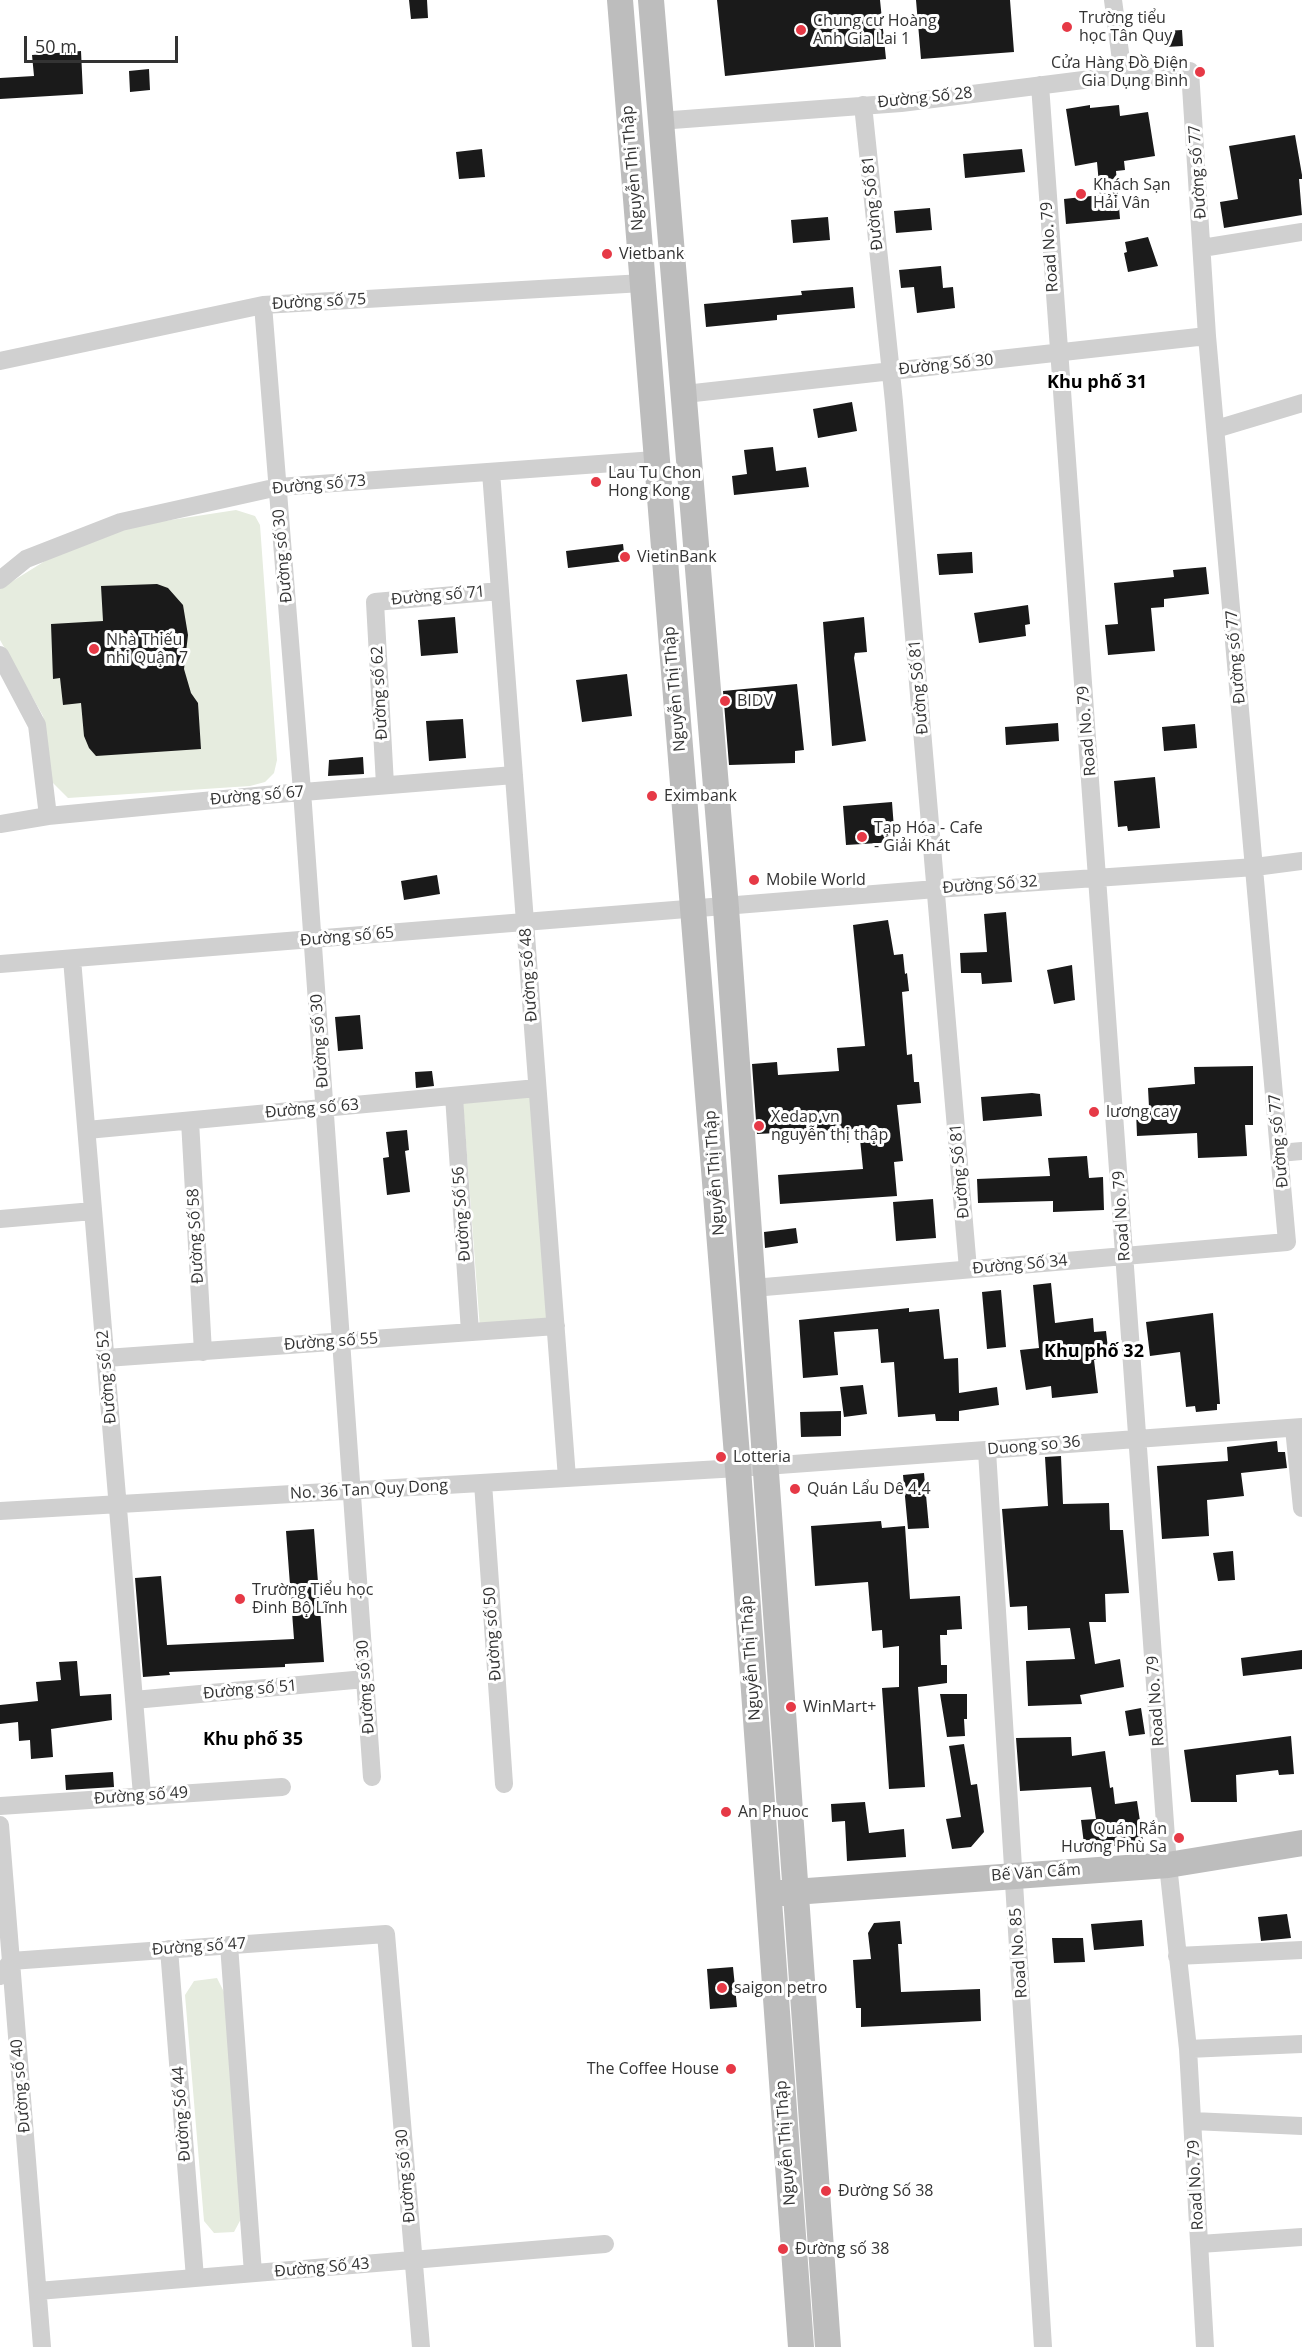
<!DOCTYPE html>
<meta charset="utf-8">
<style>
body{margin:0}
#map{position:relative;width:1302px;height:2347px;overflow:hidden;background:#fff;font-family:"Open Sans",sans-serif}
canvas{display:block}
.scale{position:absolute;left:24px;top:36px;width:154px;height:27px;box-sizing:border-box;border:3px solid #333;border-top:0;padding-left:8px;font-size:18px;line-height:21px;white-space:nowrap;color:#333;-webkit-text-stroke:4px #fff;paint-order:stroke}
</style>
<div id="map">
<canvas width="1302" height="2347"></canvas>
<div class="scale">50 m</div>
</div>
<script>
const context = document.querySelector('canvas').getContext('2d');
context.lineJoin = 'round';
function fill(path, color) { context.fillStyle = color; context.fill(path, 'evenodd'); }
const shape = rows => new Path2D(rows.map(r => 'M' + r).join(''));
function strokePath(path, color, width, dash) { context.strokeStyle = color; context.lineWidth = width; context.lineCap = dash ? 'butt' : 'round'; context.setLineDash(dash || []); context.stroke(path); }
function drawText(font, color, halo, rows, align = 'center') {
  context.font = font + ' "Open Sans",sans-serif'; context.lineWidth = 6; context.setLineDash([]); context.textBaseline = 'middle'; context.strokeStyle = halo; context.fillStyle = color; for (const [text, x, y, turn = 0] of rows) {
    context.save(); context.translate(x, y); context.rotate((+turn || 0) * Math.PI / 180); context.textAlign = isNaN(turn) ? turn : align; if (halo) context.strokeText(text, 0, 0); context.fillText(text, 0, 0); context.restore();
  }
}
const green = shape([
 [236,510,255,516,260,525,277,760,274,773,265,782,250,786,68,798,52,782,43,716,0,640,0,589,53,556,138,525],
 [532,1096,547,1322,480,1329,463,1102],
 [217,1978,224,1992,242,2217,234,2232,214,2233,204,2221,185,1995,194,1981]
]);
const building = shape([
 [409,0,427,0,428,18,411,19],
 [717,0,880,0,886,59,725,76],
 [916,0,1010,0,1014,52,921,59],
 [1182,30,1183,46,1166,47,1165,31],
 [81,51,83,94,0,99,0,78,34,76,32,55],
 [149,69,150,90,130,92,129,71],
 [1090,105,1090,108,1119,105,1120,116,1148,112,1155,156,1124,161,1125,170,1116,171,1120,219,1066,224,1064,199,1100,195,1097,162,1075,166,1066,109],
 [1295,135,1302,175,1302,179,1299,179,1302,215,1224,228,1220,202,1238,199,1229,146],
 [482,149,485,177,459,179,456,152],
 [1022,149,1025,172,965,178,963,154],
 [930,208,932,230,896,233,894,211],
 [828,217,830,240,793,243,791,220],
 [1148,237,1158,266,1128,272,1124,253,1127,252,1125,242],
 [941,266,943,288,953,287,955,308,917,313,914,287,901,288,899,270],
 [853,287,855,308,777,315,777,320,706,327,704,304,802,295,801,291],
 [852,402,857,431,818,438,813,409],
 [773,447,776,471,806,467,809,487,734,495,732,476,747,474,744,450],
 [623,544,625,561,568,568,566,551],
 [972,552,973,573,939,575,937,554],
 [1206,567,1209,594,1164,599,1164,607,1151,608,1155,651,1108,655,1105,625,1118,624,1114,583,1174,577,1173,570],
 [157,584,168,588,183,605,188,635,184,669,191,693,198,703,201,749,96,756,89,748,84,736,81,703,63,705,60,678,53,679,51,624,103,621,101,586],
 [1028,605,1030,624,1025,625,1026,636,979,643,974,613],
 [455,617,458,653,421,656,418,620],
 [864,617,867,652,855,653,854,658,866,741,832,746,823,622],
 [627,674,632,716,582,722,576,680],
 [797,684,804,750,795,751,795,763,729,765,723,691],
 [463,719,466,758,429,761,426,721],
 [1058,723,1059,741,1006,745,1005,727],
 [1195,724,1197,748,1164,751,1162,727],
 [363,757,364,774,328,776,329,760],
 [1155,777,1160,828,1128,831,1127,826,1118,827,1114,781],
 [892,802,895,842,846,845,843,806],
 [437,875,440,894,404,900,401,881],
 [1006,912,1012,982,982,984,981,973,961,973,960,953,987,952,984,914],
 [888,920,894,955,903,954,905,974,907,973,909,991,902,992,907,1055,912,1054,914,1082,919,1082,921,1103,897,1105,903,1161,894,1162,897,1196,780,1204,778,1175,863,1169,859,1129,757,1134,752,1064,777,1062,778,1075,839,1071,837,1048,865,1046,853,925],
 [1072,965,1075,1000,1054,1004,1047,970],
 [360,1015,363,1049,338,1051,335,1017],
 [1253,1066,1253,1125,1245,1125,1247,1156,1198,1158,1197,1133,1137,1136,1136,1111,1149,1107,1148,1088,1195,1084,1194,1067],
 [432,1071,434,1086,416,1088,415,1072],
 [1032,1093,1040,1094,1042,1116,983,1121,981,1097],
 [407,1130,409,1150,405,1151,410,1192,387,1195,383,1158,389,1157,386,1132],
 [1087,1156,1089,1178,1103,1177,1104,1210,1053,1212,1053,1201,978,1203,977,1179,1050,1176,1048,1158],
 [933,1199,936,1238,896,1241,893,1202],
 [796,1228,798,1243,765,1248,764,1232],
 [1051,1283,1055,1323,1093,1318,1094,1332,1106,1331,1109,1358,1094,1360,1098,1393,1052,1398,1051,1386,1026,1390,1020,1350,1039,1348,1033,1285],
 [1001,1290,1006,1347,987,1349,982,1292],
 [909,1308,909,1312,939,1309,944,1359,958,1358,959,1393,997,1387,999,1405,959,1411,959,1421,936,1421,935,1414,898,1417,894,1362,881,1363,878,1329,834,1332,838,1375,803,1378,799,1320],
 [1213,1313,1220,1404,1217,1404,1217,1410,1196,1412,1195,1406,1186,1407,1180,1352,1150,1356,1146,1322],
 [863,1385,867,1414,844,1417,840,1387],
 [841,1411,841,1436,801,1437,800,1412],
 [1277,1441,1278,1452,1285,1452,1287,1468,1241,1473,1244,1496,1207,1500,1209,1536,1162,1539,1157,1466,1228,1461,1227,1447],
 [1061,1456,1063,1504,1109,1503,1110,1530,1123,1530,1129,1593,1105,1594,1106,1622,1089,1622,1095,1664,1120,1659,1124,1687,1080,1695,1082,1704,1028,1706,1026,1661,1075,1659,1070,1628,1028,1630,1027,1606,1010,1607,1002,1509,1048,1506,1045,1457],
 [924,1473,929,1528,908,1529,903,1475],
 [881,1521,882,1528,905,1526,910,1599,960,1596,962,1629,947,1630,947,1635,940,1635,941,1665,947,1665,947,1683,918,1687,925,1787,889,1789,882,1688,899,1687,899,1646,883,1648,882,1630,872,1631,868,1582,815,1586,811,1526],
 [314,1529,324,1662,285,1664,285,1667,169,1672,170,1675,143,1677,135,1578,161,1576,167,1645,294,1639,286,1531],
 [1233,1551,1235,1580,1218,1581,1213,1553],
 [1302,1650,1302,1669,1243,1676,1241,1658],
 [77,1661,80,1696,111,1694,112,1720,51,1729,53,1757,31,1759,30,1740,19,1741,18,1722,0,1724,0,1705,38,1701,36,1682,61,1680,59,1662],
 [940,1694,967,1694,967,1719,964,1719,965,1736,947,1737],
 [1141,1708,1145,1734,1129,1736,1125,1711],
 [1291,1736,1294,1774,1279,1775,1278,1770,1236,1775,1237,1802,1191,1802,1184,1750],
 [1071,1737,1072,1756,1105,1751,1110,1788,1113,1787,1115,1804,1137,1801,1143,1841,1114,1846,1113,1840,1084,1844,1081,1820,1096,1819,1091,1787,1020,1791,1016,1738],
 [964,1744,971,1785,977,1784,984,1832,971,1847,952,1849,946,1819,961,1817,949,1746],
 [113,1772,114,1787,66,1790,65,1775],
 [865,1802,869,1833,904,1829,906,1857,847,1861,845,1821,832,1822,831,1804],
 [1287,1914,1291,1938,1261,1941,1258,1917],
 [1142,1920,1144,1946,1094,1950,1091,1924],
 [900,1921,902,1944,898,1944,901,1992,980,1989,981,2021,861,2027,861,2008,856,2008,853,1960,871,1959,868,1933,874,1923],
 [1052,1938,1083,1938,1085,1962,1054,1963],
 [733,1967,737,2007,710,2009,707,1969]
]);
const street = shape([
 [1113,0,1123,75],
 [1040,85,1168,1865,1188,2049,1205,2347],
 [863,105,894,402,968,1269],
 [659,121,901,103,1123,75,1153,77,1190,71,1207,336,1287,1242,753,1288],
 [1202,248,1302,232],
 [263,305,302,791,372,1777],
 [0,361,263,305,643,283],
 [685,394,1207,336],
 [1216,429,1302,403],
 [491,472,567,1478],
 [0,580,26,559,121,522,278,487,655,460],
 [0,655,37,725,48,816],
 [385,785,375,602,500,591],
 [0,824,48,816,266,795,514,775],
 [72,959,142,1795],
 [0,964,936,889,1255,867,1302,861],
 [454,1096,470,1332],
 [190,1121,203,1352],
 [87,1130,537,1088],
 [1279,1153,1302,1151],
 [0,1219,93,1211],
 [106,1358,556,1326],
 [1294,1428,1302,1508],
 [987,1451,1043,2347],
 [483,1483,504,1784],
 [0,1511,738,1468,1302,1427],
 [134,1700,365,1679],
 [0,1806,282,1787],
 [0,1825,42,2347],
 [229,1945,253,2273],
 [169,1949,195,2278],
 [1177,1956,1302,1950],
 [0,1976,11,1961,386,1934,421,2347],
 [1188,2049,1302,2044],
 [1193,2121,1302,2126],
 [1200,2244,1302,2237],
 [38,2291,605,2244]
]);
const secondary = shape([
 [620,0,738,1468,801,2347],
 [651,0,726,908,828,2347],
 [780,1893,1168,1865,1302,1843]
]);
const markers = [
 [1067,27,6,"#e63946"],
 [801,30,6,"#e63946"],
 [1200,72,6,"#e63946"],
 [1081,194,6,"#e63946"],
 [607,254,6,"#e63946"],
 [596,482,6,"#e63946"],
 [625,557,6,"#e63946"],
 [94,649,6,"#e63946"],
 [725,701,6,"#e63946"],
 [652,796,6,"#e63946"],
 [862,837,6,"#e63946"],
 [754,880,6,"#e63946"],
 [1094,1112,6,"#e63946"],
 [759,1126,6,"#e63946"],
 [721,1457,6,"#e63946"],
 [795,1489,6,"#e63946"],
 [240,1599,6,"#e63946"],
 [791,1707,6,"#e63946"],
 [726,1812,6,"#e63946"],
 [1179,1838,6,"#e63946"],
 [722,1988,6,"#e63946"],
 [731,2069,6,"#e63946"],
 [826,2191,6,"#e63946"],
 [783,2249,6,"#e63946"]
];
const poiNames = [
 ["Trường tiểu",1079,18],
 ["học Tân Quy",1079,36],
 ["Chung cư Hoàng",813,21],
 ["Anh Gia Lai 1",813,39],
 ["Cửa Hàng Đồ Điện",1188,63,"right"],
 ["Gia Dụng Bình",1188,81,"right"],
 ["Khách Sạn",1093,185],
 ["Hải Vân",1093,203],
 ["Vietbank",619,254],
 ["Lau Tu Chon",608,473],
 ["Hong Kong",608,491],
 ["VietinBank",637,557],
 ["Nhà Thiếu",106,640],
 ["nhi Quận 7",106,658],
 ["BIDV",737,701],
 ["Eximbank",664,796],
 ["Tạp Hóa - Cafe",874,828],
 ["- Giải Khát",874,846],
 ["Mobile World",766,880],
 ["lương cay",1106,1112],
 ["Xedap.vn",771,1117],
 ["nguyễn thị thập",771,1135],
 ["Lotteria",733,1457],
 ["Quán Lẩu Dê 4.4",807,1489],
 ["Trường Tiểu học",252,1590],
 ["Đinh Bộ Lĩnh",252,1608],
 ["WinMart+",803,1707],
 ["An Phuoc",738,1812],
 ["Quán Rắn",1167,1829,"right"],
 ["Hương Phù Sa",1167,1847,"right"],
 ["saigon petro",734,1988],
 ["The Coffee House",719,2069,"right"],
 ["Đường Số 38",838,2191],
 ["Đường số 38",795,2249]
];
const streetNames = [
 ["Đường Số 28",925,98,-6],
 ["Nguyễn Thị Thập",633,168,-95],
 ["Đường số 77",1198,172,-94],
 ["Đường Số 81",873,203,-96],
 ["Road No. 79",1050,247,-94],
 ["Đường số 75",319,302,-3],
 ["Đường Số 30",946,365,-6],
 ["Đường số 73",319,485,-5],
 ["Đường số 30",283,556,-95],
 ["Đường số 71",438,596,-5],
 ["Đường số 77",1236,657,-95],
 ["Đường Số 81",919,687,-95],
 ["Nguyễn Thị Thập",675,689,-95],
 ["Đường số 62",380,693,-93],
 ["Road No. 79",1087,731,-95],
 ["Đường số 67",257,796,-5],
 ["Đường Số 32",990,885,-4],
 ["Đường số 65",347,937,-5],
 ["Đường số 48",529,975,-94],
 ["Đường số 30",320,1041,-94],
 ["Đường số 63",312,1109,-5],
 ["Đường số 77",1279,1141,-95],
 ["Đường Số 81",960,1171,-95],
 ["Nguyễn Thị Thập",715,1173,-94],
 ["Đường Số 56",462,1214,-94],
 ["Road No. 79",1122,1216,-94],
 ["Đường Số 58",196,1236,-93],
 ["Đường Số 34",1020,1265,-5],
 ["Đường số 55",331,1342,-4],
 ["Đường số 52",107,1377,-95],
 ["Duong so 36",1034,1446,-5],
 ["No. 36 Tan Quy Dong",369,1490,-3],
 ["Đường số 50",493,1634,-94],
 ["Nguyễn Thị Thập",751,1658,-94],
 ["Đường số 30",366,1687,-94],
 ["Đường số 51",250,1690,-5],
 ["Road No. 79",1156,1701,-94],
 ["Đường số 49",141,1796,-4],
 ["Bế Văn Cấm",1036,1873,-4],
 ["Đường số 47",199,1947,-4],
 ["Road No. 85",1019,1953,-94],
 ["Đường số 40",21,2086,-95],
 ["Đường Số 44",182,2114,-94],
 ["Nguyễn Thị Thập",786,2143,-94],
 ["Đường số 30",406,2176,-95],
 ["Road No. 79",1196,2185,-93],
 ["Đường Số 43",322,2268,-5]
];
const neighbourhoodNames = [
 ["Khu phố 31",1097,383],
 ["Khu phố 32",1094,1352],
 ["Khu phố 35",253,1740]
];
fill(green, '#e6ecdf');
fill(building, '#1a1a1a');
strokePath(street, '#d0d0d0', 18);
strokePath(secondary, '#bdbdbd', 26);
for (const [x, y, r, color] of markers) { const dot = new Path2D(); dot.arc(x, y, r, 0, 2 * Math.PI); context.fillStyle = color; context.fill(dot); strokePath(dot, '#fff', 2); }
drawText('16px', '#333', '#fff', poiNames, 'left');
drawText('16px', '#333', '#fff', streetNames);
drawText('bold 18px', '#000', '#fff', neighbourhoodNames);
</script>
